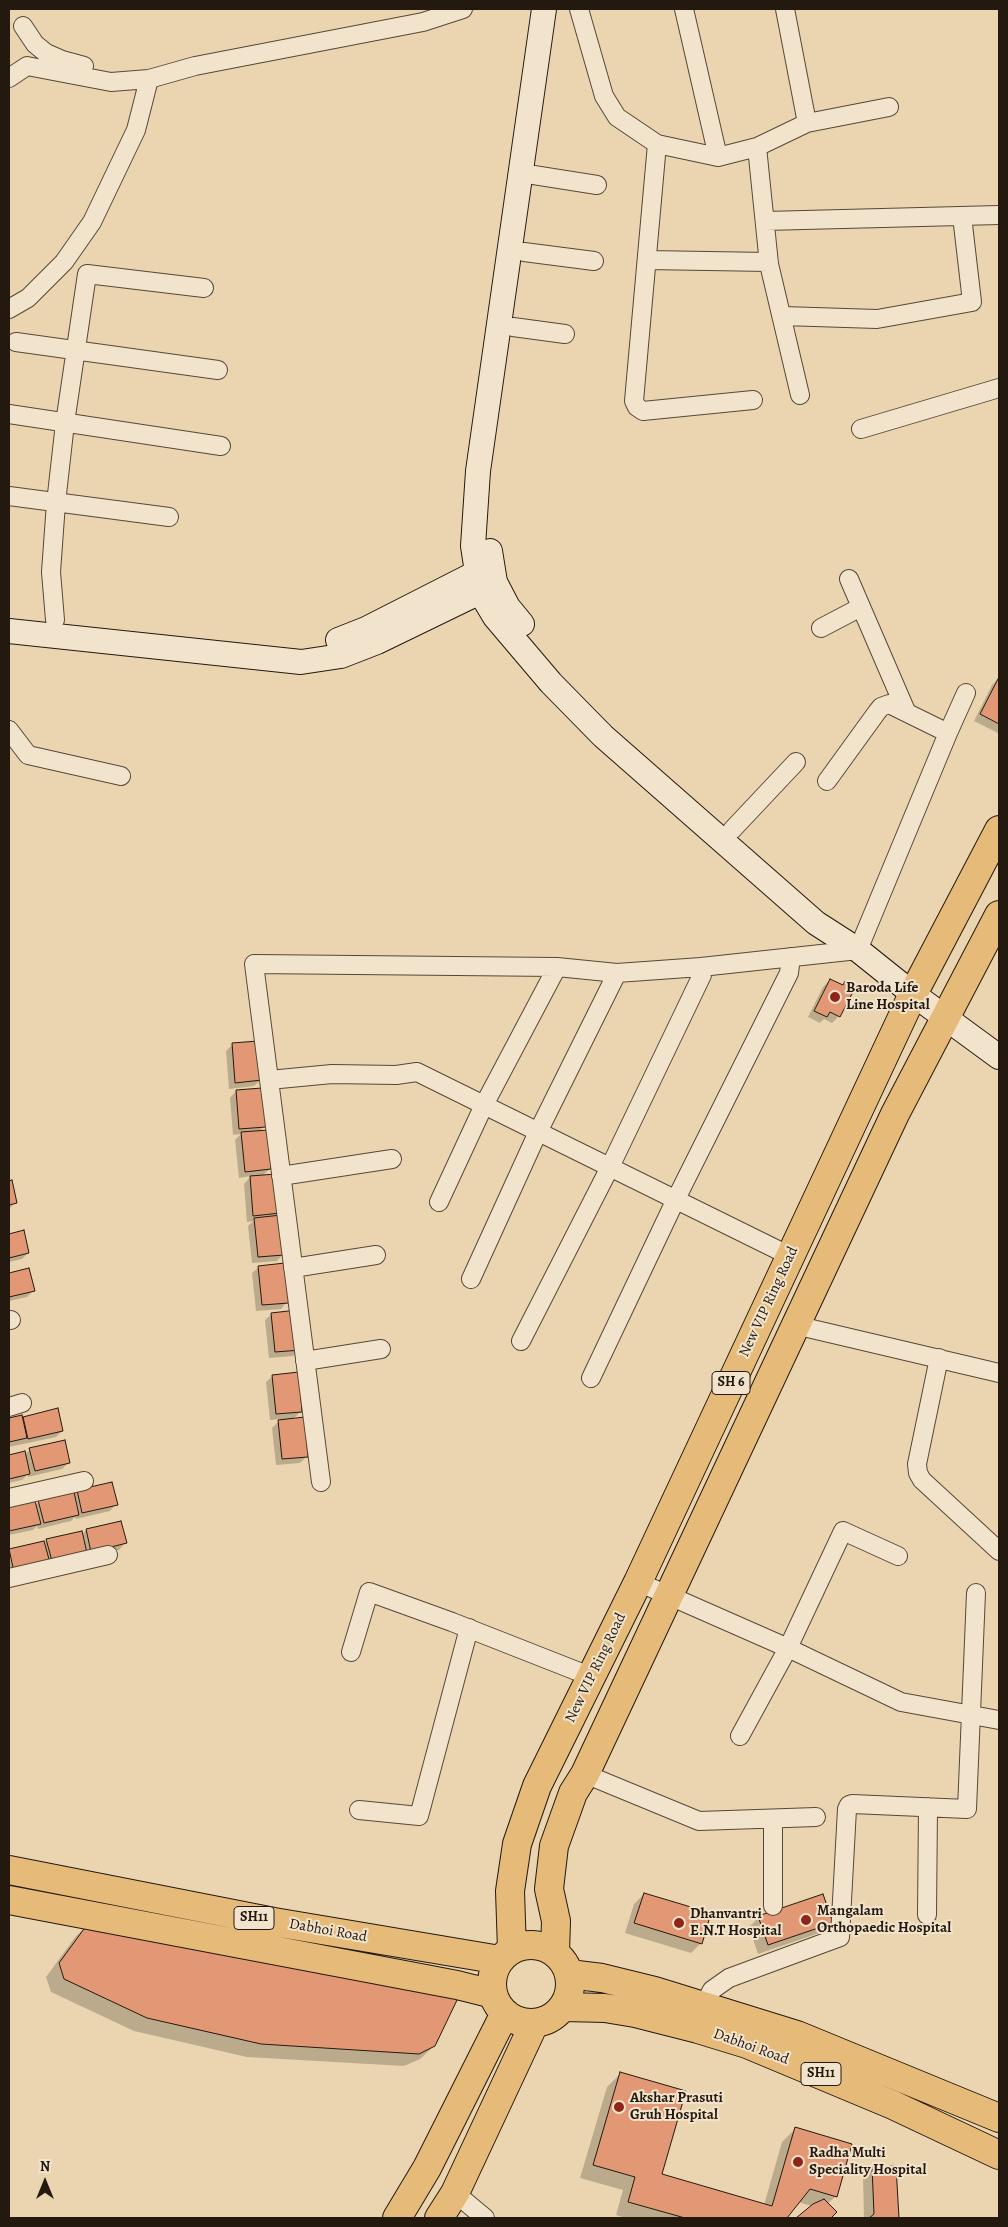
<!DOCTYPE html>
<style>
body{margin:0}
#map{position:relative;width:1008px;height:2227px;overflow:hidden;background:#ebd5b0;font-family:Alegreya,serif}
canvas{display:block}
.frame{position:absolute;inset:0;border:10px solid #24190f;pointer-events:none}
.north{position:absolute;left:20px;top:2157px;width:50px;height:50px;-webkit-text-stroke:4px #f2e4cc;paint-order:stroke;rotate:0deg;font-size:14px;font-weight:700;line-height:20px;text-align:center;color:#24190f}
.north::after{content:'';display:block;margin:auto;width:18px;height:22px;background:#24190f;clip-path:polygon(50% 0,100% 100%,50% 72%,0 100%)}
</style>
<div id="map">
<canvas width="1008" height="2227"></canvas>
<div class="frame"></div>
<div class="north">N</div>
</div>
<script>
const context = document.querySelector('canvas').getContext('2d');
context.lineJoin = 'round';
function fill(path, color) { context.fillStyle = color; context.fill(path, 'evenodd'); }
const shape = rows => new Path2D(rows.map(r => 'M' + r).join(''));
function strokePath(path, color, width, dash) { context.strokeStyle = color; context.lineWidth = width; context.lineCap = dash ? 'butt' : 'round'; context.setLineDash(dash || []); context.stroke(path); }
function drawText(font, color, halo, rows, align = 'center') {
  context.font = font + ' Alegreya,serif'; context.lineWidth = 4; context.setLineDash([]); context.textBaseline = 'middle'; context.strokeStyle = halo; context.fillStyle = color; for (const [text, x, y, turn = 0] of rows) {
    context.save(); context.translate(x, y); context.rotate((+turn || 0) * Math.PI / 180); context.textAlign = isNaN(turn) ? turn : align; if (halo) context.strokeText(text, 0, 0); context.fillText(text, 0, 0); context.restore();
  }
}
const shadow = shape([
 [999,678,999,733,998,733,974,721,992,685],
 [830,980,842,986,846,982,839,1016,832,1023,824,1019,820,1023,808,1017,823,987],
 [232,1045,261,1080,254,1086,229,1089,226,1051],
 [236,1091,264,1126,259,1132,270,1169,262,1176,279,1213,274,1217,283,1254,277,1261,252,1263,248,1226,253,1221,247,1222,244,1184,251,1176,239,1178,235,1140,241,1134,233,1135,230,1098],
 [11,1181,16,1202,9,1209,9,1182],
 [23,1232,28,1253,22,1259,9,1262,9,1235],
 [259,1267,287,1302,281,1309,256,1311,252,1273],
 [28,1270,33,1291,27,1297,9,1301,9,1274],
 [272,1314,300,1349,293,1356,269,1358,265,1320],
 [273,1376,301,1411,292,1420,307,1456,300,1463,276,1465,272,1428,281,1419,270,1420,266,1382],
 [57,1410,62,1431,56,1437,9,1447,9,1420],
 [30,1450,68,1463,62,1469,28,1477,28,1474,22,1480,9,1483,9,1456,24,1452,24,1455],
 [77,1491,116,1504,110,1511,76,1519,75,1517,71,1521,38,1529,37,1526,33,1530,9,1535,9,1508,34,1502,35,1505,39,1502,73,1495],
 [86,1530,125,1543,119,1550,9,1577,9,1550,44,1543,47,1540,82,1535],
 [644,1894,701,1943,691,1953,625,1933,634,1904],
 [759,1917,832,1923,822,1932,758,1954,749,1927],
 [90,1923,434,2046,420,2059,404,2066,247,2057,134,2031,51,1992,46,1977,76,1936],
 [620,2074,661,2175,764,2205,782,2142,795,2129,836,2196,827,2204,835,2212,829,2218,798,2218,812,2206,798,2202,785,2218,626,2218,616,2215,623,2190,580,2178,607,2087],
 [895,2167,897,2218,864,2218,863,2178,872,2168]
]);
const building = shape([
 [999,677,999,724,980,714,999,677],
 [830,979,843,985,845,981,856,986,840,1017,830,1012,827,1017,814,1011,830,979],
 [258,1041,262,1080,235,1083,232,1043,258,1041],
 [262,1088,266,1127,239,1129,236,1090,262,1088],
 [268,1130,271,1169,245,1172,241,1132,268,1130],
 [276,1174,280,1213,253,1216,250,1176,276,1174],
 [12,1180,17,1203,9,1205,9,1181,12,1180],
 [281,1215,284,1255,258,1257,254,1218,281,1215],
 [24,1230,29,1253,9,1258,9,1234,24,1230],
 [285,1263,289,1303,262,1305,258,1266,285,1263],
 [29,1268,35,1291,9,1297,9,1273,29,1268],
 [297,1310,301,1350,275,1352,271,1313,297,1310],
 [299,1372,302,1412,276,1414,272,1375,299,1372],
 [58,1408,63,1431,28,1439,23,1417,58,1408],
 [22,1415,27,1438,9,1442,9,1418,22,1415],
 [305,1417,308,1457,282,1459,278,1420,305,1417],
 [65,1440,70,1463,35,1471,29,1448,65,1440],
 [25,1451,30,1474,9,1479,9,1455,25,1451],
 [112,1482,118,1505,82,1513,77,1490,112,1482],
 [74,1492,79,1515,44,1523,38,1500,74,1492],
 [35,1501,41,1524,9,1531,9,1507,35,1501],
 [121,1521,127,1543,91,1552,86,1529,121,1521],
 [82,1531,87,1553,52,1561,46,1539,82,1531],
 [44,1541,50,1563,14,1572,9,1549,44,1541],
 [644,1893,711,1913,702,1944,634,1923,644,1893],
 [823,1894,833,1923,768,1945,758,1916,823,1894],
 [89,1922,458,1998,435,2046,419,2054,261,2044,147,2018,64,1979,59,1963,89,1922],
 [620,2072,686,2091,662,2174,772,2206,795,2127,852,2144,837,2197,810,2189,787,2218,685,2218,628,2202,635,2177,593,2165,620,2072],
 [896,2166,899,2218,869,2218,874,2214,872,2167,896,2166],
 [824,2199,837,2212,831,2218,796,2218,813,2204,824,2199]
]);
const street = shape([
 [579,9,604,96,617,117,657,144,718,157,757,147,807,123,889,107],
 [684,9,718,157],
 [785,9,807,123],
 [23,26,35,44,46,53,62,60,84,66],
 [9,78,27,66,111,82,149,79],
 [657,144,634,401,637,407,643,411,753,400],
 [757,147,769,264,800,395],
 [521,173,597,185],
 [765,221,999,215],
 [524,252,594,261],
 [647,260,769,262],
 [9,309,28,298,64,262,92,222,136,130,149,79,195,66,423,22,463,9],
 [783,316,877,319,972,302,962,216],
 [513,327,565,334],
 [16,342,218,370],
 [9,414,221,446],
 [861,429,999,388],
 [9,496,169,517],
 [849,579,906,711],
 [55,620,51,572,56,503,65,423,87,274,204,288],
 [821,628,861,607],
 [9,730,28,755,121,776],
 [827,781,877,712,881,707,889,704,948,733],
 [732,830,796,762],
 [269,1080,332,1074,396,1075,417,1072,790,1256],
 [281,1176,392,1159],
 [439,1202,484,1105,557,967],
 [293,1268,376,1255],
 [471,1279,538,1132,617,973],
 [9,1320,11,1320],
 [795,1325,999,1373],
 [521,1341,610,1167,702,975,701,967],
 [939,1358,917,1464,918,1473,922,1480,999,1551],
 [305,1361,381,1349],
 [591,1378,676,1199,789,973,791,957],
 [9,1407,22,1403],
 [321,1482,254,964,557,967,617,973,701,967,858,950,948,733,966,693],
 [9,1498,84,1481],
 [9,1578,108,1555],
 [638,1582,788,1648,901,1702,999,1720],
 [351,1652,369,1592,452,1622,592,1677],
 [740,1736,788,1648,843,1531,898,1556],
 [585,1774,699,1821,816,1817],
 [359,1810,419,1816,469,1628],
 [773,1906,773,1819],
 [927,1915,928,1807],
 [703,2007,712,1990,729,1978,840,1937,847,1809,849,1805,852,1804,967,1809,976,1593],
 [455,2193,485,2218]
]);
const secondary = shape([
 [544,9,478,471,473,546,480,592,495,617,551,683,603,736,816,923,858,950,913,994,999,1057],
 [490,551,495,582,508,607,522,624],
 [9,631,301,662,341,656,377,642,480,592,494,583],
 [338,640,366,629,476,573,491,568]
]);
const primary = shape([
 [9,1870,274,1922,500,1960],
 [9,1900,457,1985,493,1994],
 '492 1984a39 39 0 1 1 78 0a39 39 0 1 1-78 0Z',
 [512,1950,510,1891,517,1844,537,1786,638,1582,913,994,999,830],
 [555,1953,556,1921,549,1889,554,1846,573,1793,585,1774,895,1114,999,915],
 [569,1974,602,1978,655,1991,797,2035,999,2118],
 [564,2007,605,2008,635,2013,698,2029,747,2044,893,2105,999,2155],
 [397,2218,427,2168,505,2013],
 [439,2218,455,2193,534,2024]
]);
const markers = [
 [835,997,6,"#8f2418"],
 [806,1920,6,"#8f2418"],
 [679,1923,6,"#8f2418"],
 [619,2107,6,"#8f2418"],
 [798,2162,6,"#8f2418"]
];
const shields = [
 [731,1383,38],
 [254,1918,40],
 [821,2074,40]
];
const shieldNames = [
 ["SH 6",731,1383],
 ["SH11",254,1918],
 ["SH11",821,2074]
];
const poiNames = [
 ["Baroda Life",846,988],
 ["Line Hospital",846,1005],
 ["Mangalam",817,1911],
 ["Orthopaedic Hospital",817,1928],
 ["Dhanvantri",690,1914],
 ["E.N.T Hospital",690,1931],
 ["Akshar Prasuti",630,2098],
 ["Gruh Hospital",630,2115],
 ["Radha Multi",809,2153],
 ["Speciality Hospital",809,2170]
];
const streetNames = [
 ["New VIP Ring Road",769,1302,-65],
 ["New VIP Ring Road",596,1668,-64],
 ["Dabhoi Road",328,1931,10],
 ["Dabhoi Road",751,2047,20]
];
fill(shadow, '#0003');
fill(building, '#e29875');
strokePath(building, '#24190f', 1);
strokePath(street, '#564837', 20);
strokePath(secondary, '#24190f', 26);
strokePath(primary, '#24190f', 30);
strokePath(street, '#f2e4cc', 18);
strokePath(secondary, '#f2e4cc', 24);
strokePath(primary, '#e6ba78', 28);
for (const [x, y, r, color] of markers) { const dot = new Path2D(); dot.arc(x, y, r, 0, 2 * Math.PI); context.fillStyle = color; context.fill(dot); strokePath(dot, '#f2e4cc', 2); }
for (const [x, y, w] of shields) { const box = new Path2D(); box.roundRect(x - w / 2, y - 11.5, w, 23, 4); context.fillStyle = '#f2e4cc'; context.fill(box); strokePath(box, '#24190f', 1); }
drawText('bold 14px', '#24190f', null, shieldNames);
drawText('bold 15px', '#24190f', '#f2e4cc', poiNames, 'left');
drawText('15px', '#24190f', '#f2e4cc', streetNames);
</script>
